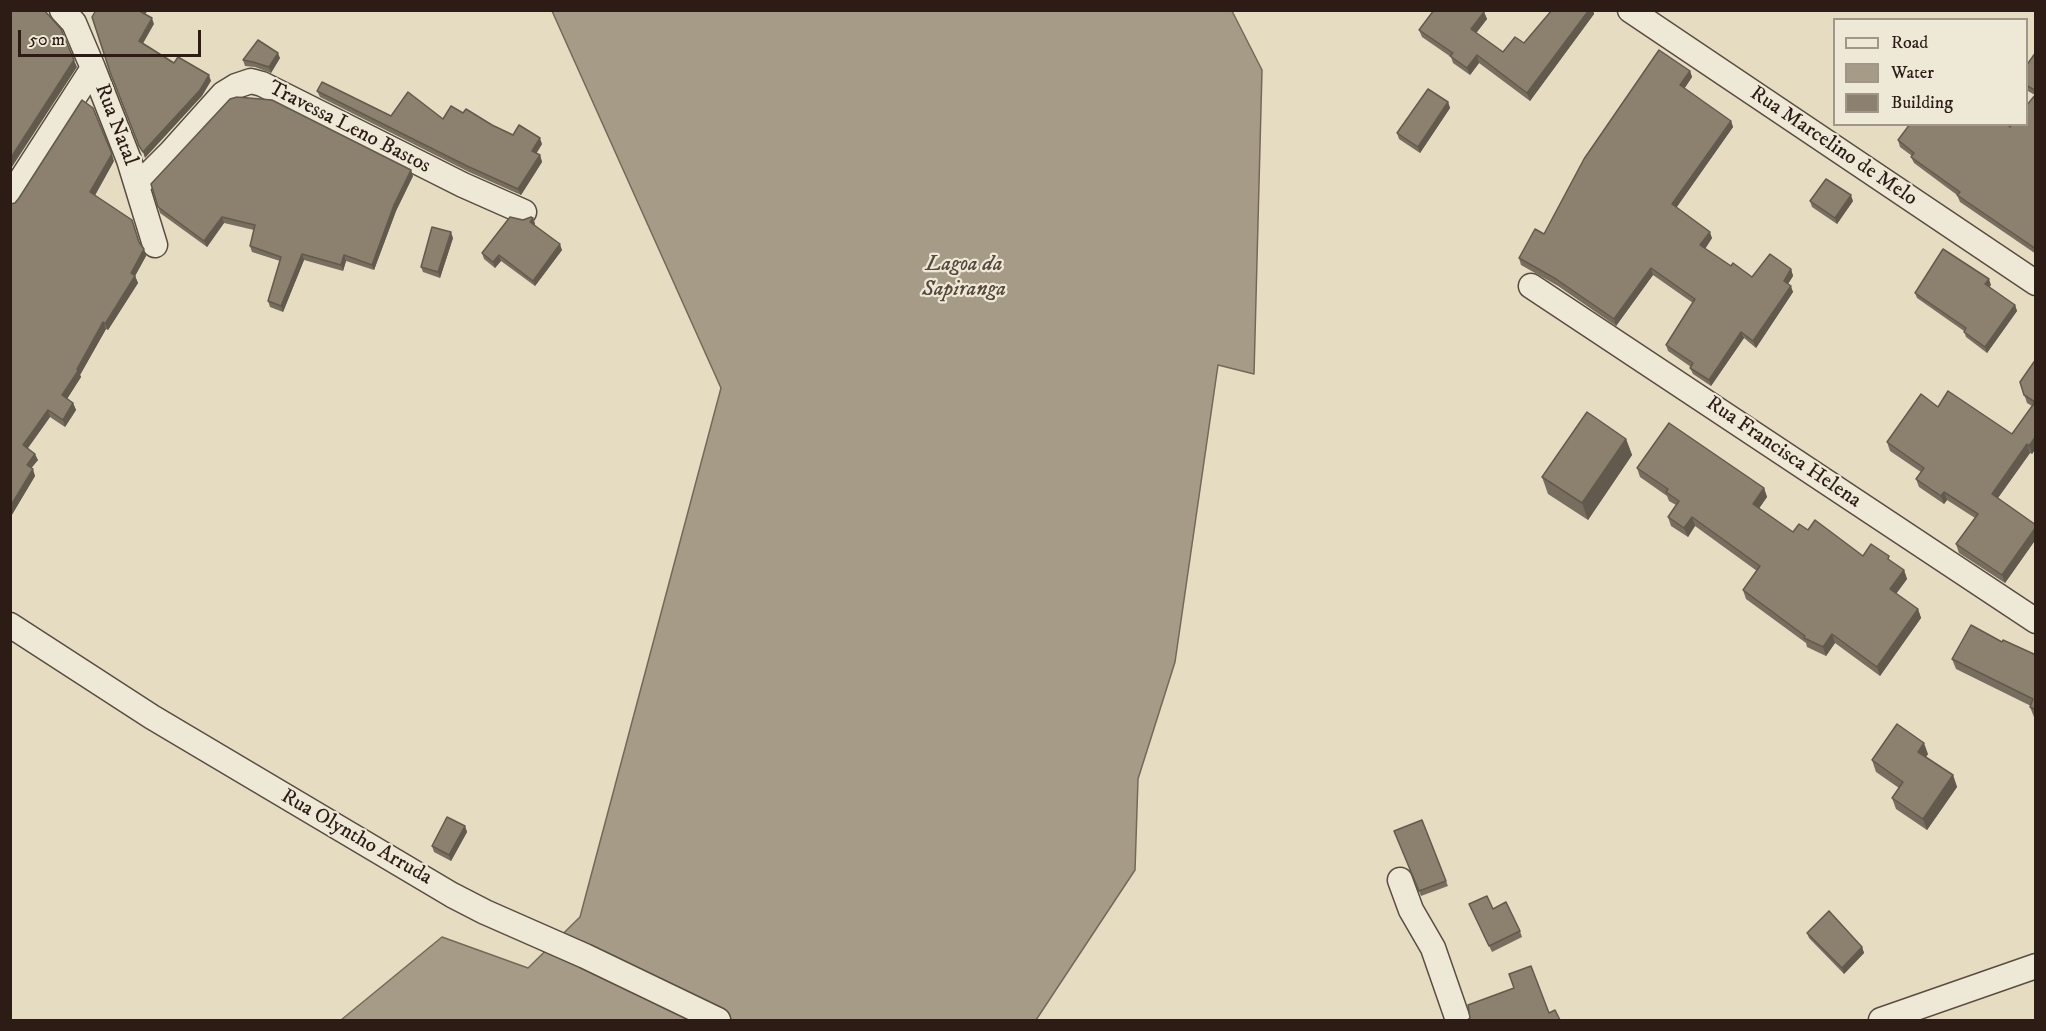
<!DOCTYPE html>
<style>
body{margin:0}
#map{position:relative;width:2046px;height:1031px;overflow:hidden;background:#e5dcc1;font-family:"IM FELL DW Pica",serif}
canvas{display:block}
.frame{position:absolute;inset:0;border:12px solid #2c1c15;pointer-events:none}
.legend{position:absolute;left:1833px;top:18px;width:195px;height:108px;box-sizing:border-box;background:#eee8d7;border:2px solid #a09689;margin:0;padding:8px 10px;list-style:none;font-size:18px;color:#2c1c15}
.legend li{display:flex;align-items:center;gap:12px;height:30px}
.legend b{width:30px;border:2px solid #a09689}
.scale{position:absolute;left:18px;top:30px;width:183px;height:27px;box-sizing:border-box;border:3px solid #2c1c15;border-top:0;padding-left:8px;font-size:18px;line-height:21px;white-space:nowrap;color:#2c1c15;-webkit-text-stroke:4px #eee8d7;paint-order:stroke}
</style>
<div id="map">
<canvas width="2046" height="1031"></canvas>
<div class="frame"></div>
<ul class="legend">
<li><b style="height:8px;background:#eee8d7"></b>Road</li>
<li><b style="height:16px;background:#a69b87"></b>Water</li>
<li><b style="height:16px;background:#8c806e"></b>Building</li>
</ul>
<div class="scale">50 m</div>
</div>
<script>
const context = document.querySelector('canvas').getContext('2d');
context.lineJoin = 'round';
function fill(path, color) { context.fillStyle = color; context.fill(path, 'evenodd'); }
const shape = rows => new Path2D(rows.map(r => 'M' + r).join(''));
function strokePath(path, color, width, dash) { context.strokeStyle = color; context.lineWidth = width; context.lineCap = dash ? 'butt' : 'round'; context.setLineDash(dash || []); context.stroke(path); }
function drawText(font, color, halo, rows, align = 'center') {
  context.font = font + ' "IM FELL DW Pica",serif'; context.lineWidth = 4.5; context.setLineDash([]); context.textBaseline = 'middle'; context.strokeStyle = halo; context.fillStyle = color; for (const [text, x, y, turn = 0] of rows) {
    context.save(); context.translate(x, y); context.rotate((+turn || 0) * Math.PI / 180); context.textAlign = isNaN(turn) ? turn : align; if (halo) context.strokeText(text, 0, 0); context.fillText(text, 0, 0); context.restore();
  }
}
const water = shape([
 [552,11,1232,11,1262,70,1254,374,1218,365,1175,662,1138,779,1135,870,1036,1020,341,1020,442,937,528,968,580,917,721,388,552,11]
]);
const minor = shape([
 [62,10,74,23,93,68,129,160,155,245],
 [1630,10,2036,283],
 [137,186,171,152,223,94,236,86,251,81,262,84,463,185,524,212],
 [10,197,93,68],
 [1531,286,2036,621],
 [10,625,152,717,452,895,485,912,585,956,718,1020],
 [1400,880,1411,910,1433,948,1458,1020],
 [1881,1020,2036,966]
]);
const wall = shape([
 [1552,10,1593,10,1594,14,1530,101,1479,63,1470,75,1453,63,1451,57,1422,37,1419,30,1484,12,1487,19,1476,33,1503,52,1524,43],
 [2036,52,2036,254,1960,202,1957,195,1914,163,1911,157,1912,156,1900,147,1898,140,2010,127,2035,95,2026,90,2026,66],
 [280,58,271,73,255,67,245,66,243,60],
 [1690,71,1692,77,1684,89,1731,121,1733,127,1676,208,1712,238,1705,249,1731,266,1752,277,1791,269,1793,276,1788,284,1793,292,1756,348,1744,338,1711,386,1693,374,1690,368,1691,367,1668,351,1666,345,1693,303,1653,275,1616,326,1558,286,1521,265,1519,258,1544,234],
 [317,91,391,116,443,119,463,113,513,135,542,144,536,154,540,155,542,162,521,195,469,172,320,97],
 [1448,102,1450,108,1420,153,1399,139,1397,133],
 [114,161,95,195,140,243,146,256,135,276,138,283,108,330,106,329,80,375,81,377,67,399,73,403,76,410,65,427,50,417,28,448,38,460,31,468,35,476,10,518,15,203],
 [411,170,413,176,396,211,374,270,346,261,343,271,304,260,283,312,270,307,268,301,280,261,252,252,250,246,254,230,224,223,207,247,160,213,151,184],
 [1810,201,1853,201,1837,224,1812,207],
 [533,218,535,224,535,225,562,250,535,286,501,261,495,268,484,259,482,253,523,220],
 [453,238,440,278,423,272,421,267],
 [1991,285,1989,287,2015,305,2017,311,1987,353,1966,337,1964,331,1917,298,1915,293],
 [2036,359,2036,448,2032,454,2030,453,1998,498,2036,525,2036,539,2005,583,1959,553,1956,544,1975,518,1947,500,1944,504,1919,487,1916,479,1921,472,1890,451,1887,442,1938,407,2012,434,2032,406,2027,403,2020,382],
 [1626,439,1632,455,1588,520,1548,494,1542,477],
 [1637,468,1764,488,1767,497,1759,508,1793,532,1808,530,1863,556,1891,561,1904,570,1907,579,1896,594,1918,609,1921,618,1880,676,1835,643,1826,656,1807,647,1806,643,1746,599,1743,590,1757,571,1695,526,1688,537,1671,526,1668,517,1676,505,1669,501,1667,496,1640,477],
 [2002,642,2036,655,2036,718,2034,717,2030,707,2031,706,1956,669,1952,659],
 [1928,754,1926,757,1953,775,1957,787,1927,830,1896,809,1892,798,1899,788,1876,772,1872,760],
 [465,826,467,832,451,861,434,852,432,846],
 [1394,831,1446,881,1448,886,1421,896],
 [1469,904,1520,931,1522,937,1492,952],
 [1807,933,1862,947,1864,953,1844,974,1809,938]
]);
const shadedWall = shape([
 [142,10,148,10,143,18,141,12],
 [1589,10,1593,10,1594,14,1530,101,1527,93],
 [1484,12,1487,19,1474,36,1471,29],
 [152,18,154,24,141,47,139,41],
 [278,53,280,58,271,73,269,67],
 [1477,55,1479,63,1470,75,1467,68],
 [74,60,77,67,10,170,10,159],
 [1690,71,1692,77,1682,92,1680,85],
 [209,75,211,81,202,96,145,158,143,152],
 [1448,102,1450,108,1420,153,1418,147],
 [1731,121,1733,127,1674,211,1672,204],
 [540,138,542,144,534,157,532,151],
 [112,154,114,161,93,199,90,192],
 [540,155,542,162,521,195,518,189],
 [411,170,413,176,396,211,374,270,372,265,394,205],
 [1851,195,1853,201,1837,224,1835,218],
 [222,217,224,223,207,247,204,241],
 [533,218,535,224,532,228,530,222],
 [451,232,453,238,440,278,438,272],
 [1710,232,1712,238,1703,252,1700,245],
 [560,244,562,250,535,286,533,281],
 [144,249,146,256,135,276,138,283,108,330,105,324],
 [302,254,304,260,283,312,281,306],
 [344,255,346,261,343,271,341,265],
 [499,255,501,261,495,268,493,262],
 [1651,268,1653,275,1616,326,1614,319],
 [1791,269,1793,276,1786,287,1784,281],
 [1989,279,1991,285,1987,290,1985,284],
 [1791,286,1793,292,1756,348,1753,341],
 [2015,305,2017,311,1987,353,1985,347],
 [103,322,106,329,80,375,81,377,65,402,62,395],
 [1741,332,1744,338,1711,386,1709,380],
 [73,403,76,410,65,427,63,420],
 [48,410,50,417,25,452,23,445],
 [2036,436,2036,448,2032,454,2029,446],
 [1626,439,1632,455,1588,520,1582,503],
 [2027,444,2030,453,1995,502,1992,494],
 [35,454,38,460,29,471,27,465],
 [33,469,35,476,10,518,10,507],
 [1764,488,1767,497,1756,513,1753,504],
 [1944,492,1947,500,1944,504,1941,496],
 [1692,517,1695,526,1688,537,1684,528],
 [2036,527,2036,539,2005,583,2002,575],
 [1904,570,1907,579,1893,598,1890,589],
 [1918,609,1921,618,1880,676,1877,667],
 [1832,634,1835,643,1826,656,1823,647],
 [1924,743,1928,754,1922,763,1918,752],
 [1953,775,1957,787,1927,830,1923,819],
 [465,826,467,832,451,861,449,855],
 [1862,947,1864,953,1844,974,1842,968]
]);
const building = shape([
 [10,10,44,10,61,29,74,60,10,159,10,10],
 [96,10,142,10,141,12,152,18,139,41,174,63,178,57,209,75,200,90,143,152,139,146,110,72,92,17,96,10],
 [1434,10,1482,10,1484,12,1471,29,1503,52,1515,37,1524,43,1552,10,1589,10,1527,93,1477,55,1467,68,1450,56,1453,53,1419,30,1434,10],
 [258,40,278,53,269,67,253,62,243,60,258,40],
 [1659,50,1690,71,1680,85,1731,121,1672,204,1710,232,1700,245,1731,266,1733,263,1752,277,1770,254,1791,269,1784,281,1791,286,1753,341,1741,332,1709,380,1690,368,1693,363,1666,345,1695,299,1651,268,1614,319,1556,279,1519,258,1535,229,1544,234,1584,159,1659,50],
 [2036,52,2036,91,2026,85,2026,66,2036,52],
 [322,82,391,116,408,92,443,119,451,106,463,113,466,109,492,125,513,135,519,125,540,138,532,151,540,155,518,189,467,166,317,91,322,82],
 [1428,89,1448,102,1418,147,1397,133,1428,89],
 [2036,94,2036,249,1957,195,1960,192,1911,157,1914,153,1898,140,1910,124,2007,124,2010,127,2012,124,2026,124,2026,106,2036,94],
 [237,97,272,100,411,170,394,205,372,265,344,255,341,265,302,254,281,306,268,301,281,257,250,246,255,225,222,217,204,241,158,207,151,184,230,99,237,97],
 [82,100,93,108,112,154,90,192,132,220,139,242,144,249,131,273,135,276,105,324,103,322,77,369,78,371,62,395,73,403,63,420,48,410,23,445,35,454,27,465,33,469,10,507,10,204,15,203,19,198,82,100],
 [1826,179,1851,195,1835,218,1810,201,1826,179],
 [510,217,523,220,531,217,533,218,530,222,560,244,533,281,499,255,493,262,482,253,510,217],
 [432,227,451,232,438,272,421,267,432,227],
 [1943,249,1989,279,1985,284,2015,305,1985,347,1964,332,1966,328,1915,293,1943,249],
 [2036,359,2036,436,2029,446,2027,444,1992,494,2036,525,2036,527,2002,575,1956,544,1978,514,1944,492,1941,496,1916,479,1924,468,1887,442,1921,394,1938,407,1948,391,2012,434,2035,402,2024,395,2020,382,2036,359],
 [1587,412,1626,439,1582,503,1542,477,1587,412],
 [1669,423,1764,488,1753,504,1793,532,1799,524,1808,530,1815,520,1863,556,1871,544,1889,556,1888,559,1904,570,1890,589,1918,609,1877,667,1832,634,1823,647,1804,638,1805,636,1743,590,1760,566,1692,517,1684,528,1668,517,1679,501,1666,492,1668,489,1637,468,1669,423],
 [1971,625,2002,642,2003,640,2036,655,2036,710,2030,707,2033,699,1952,659,1971,625],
 [1897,724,1924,743,1918,752,1953,775,1923,819,1892,798,1903,782,1872,760,1897,724],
 [447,817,465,826,449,855,432,846,447,817],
 [1422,820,1446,881,1419,891,1394,831,1422,820],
 [1487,896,1493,909,1506,902,1520,931,1489,946,1469,904,1487,896],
 [1829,911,1862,947,1842,968,1807,933,1829,911],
 [1531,966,1549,1013,1555,1010,1560,1020,1467,1020,1470,1018,1468,1005,1514,988,1509,974,1531,966]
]);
const streetNames = [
 ["Rua Natal",115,125,69],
 ["Travessa Leno Bastos",349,128,27],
 ["Rua Marcelino de Melo",1833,147,34],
 ["Rua Francisca Helena",1783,453,34],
 ["Rua Olyntho Arruda",356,838,30]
];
const waterNames = [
 ["Lagoa da",964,265],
 ["Sapiranga",964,290]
];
fill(water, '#a69b87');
strokePath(water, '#756859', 1.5);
strokePath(minor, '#5a4c40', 27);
strokePath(minor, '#eee8d7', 24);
fill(wall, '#786e5f');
fill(shadedWall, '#625a4d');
fill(building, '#8c806e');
strokePath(building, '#625a4d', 1.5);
drawText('21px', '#2c1c15', '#eee8d7', streetNames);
drawText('italic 22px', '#57483d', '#eee8d7', waterNames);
</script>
